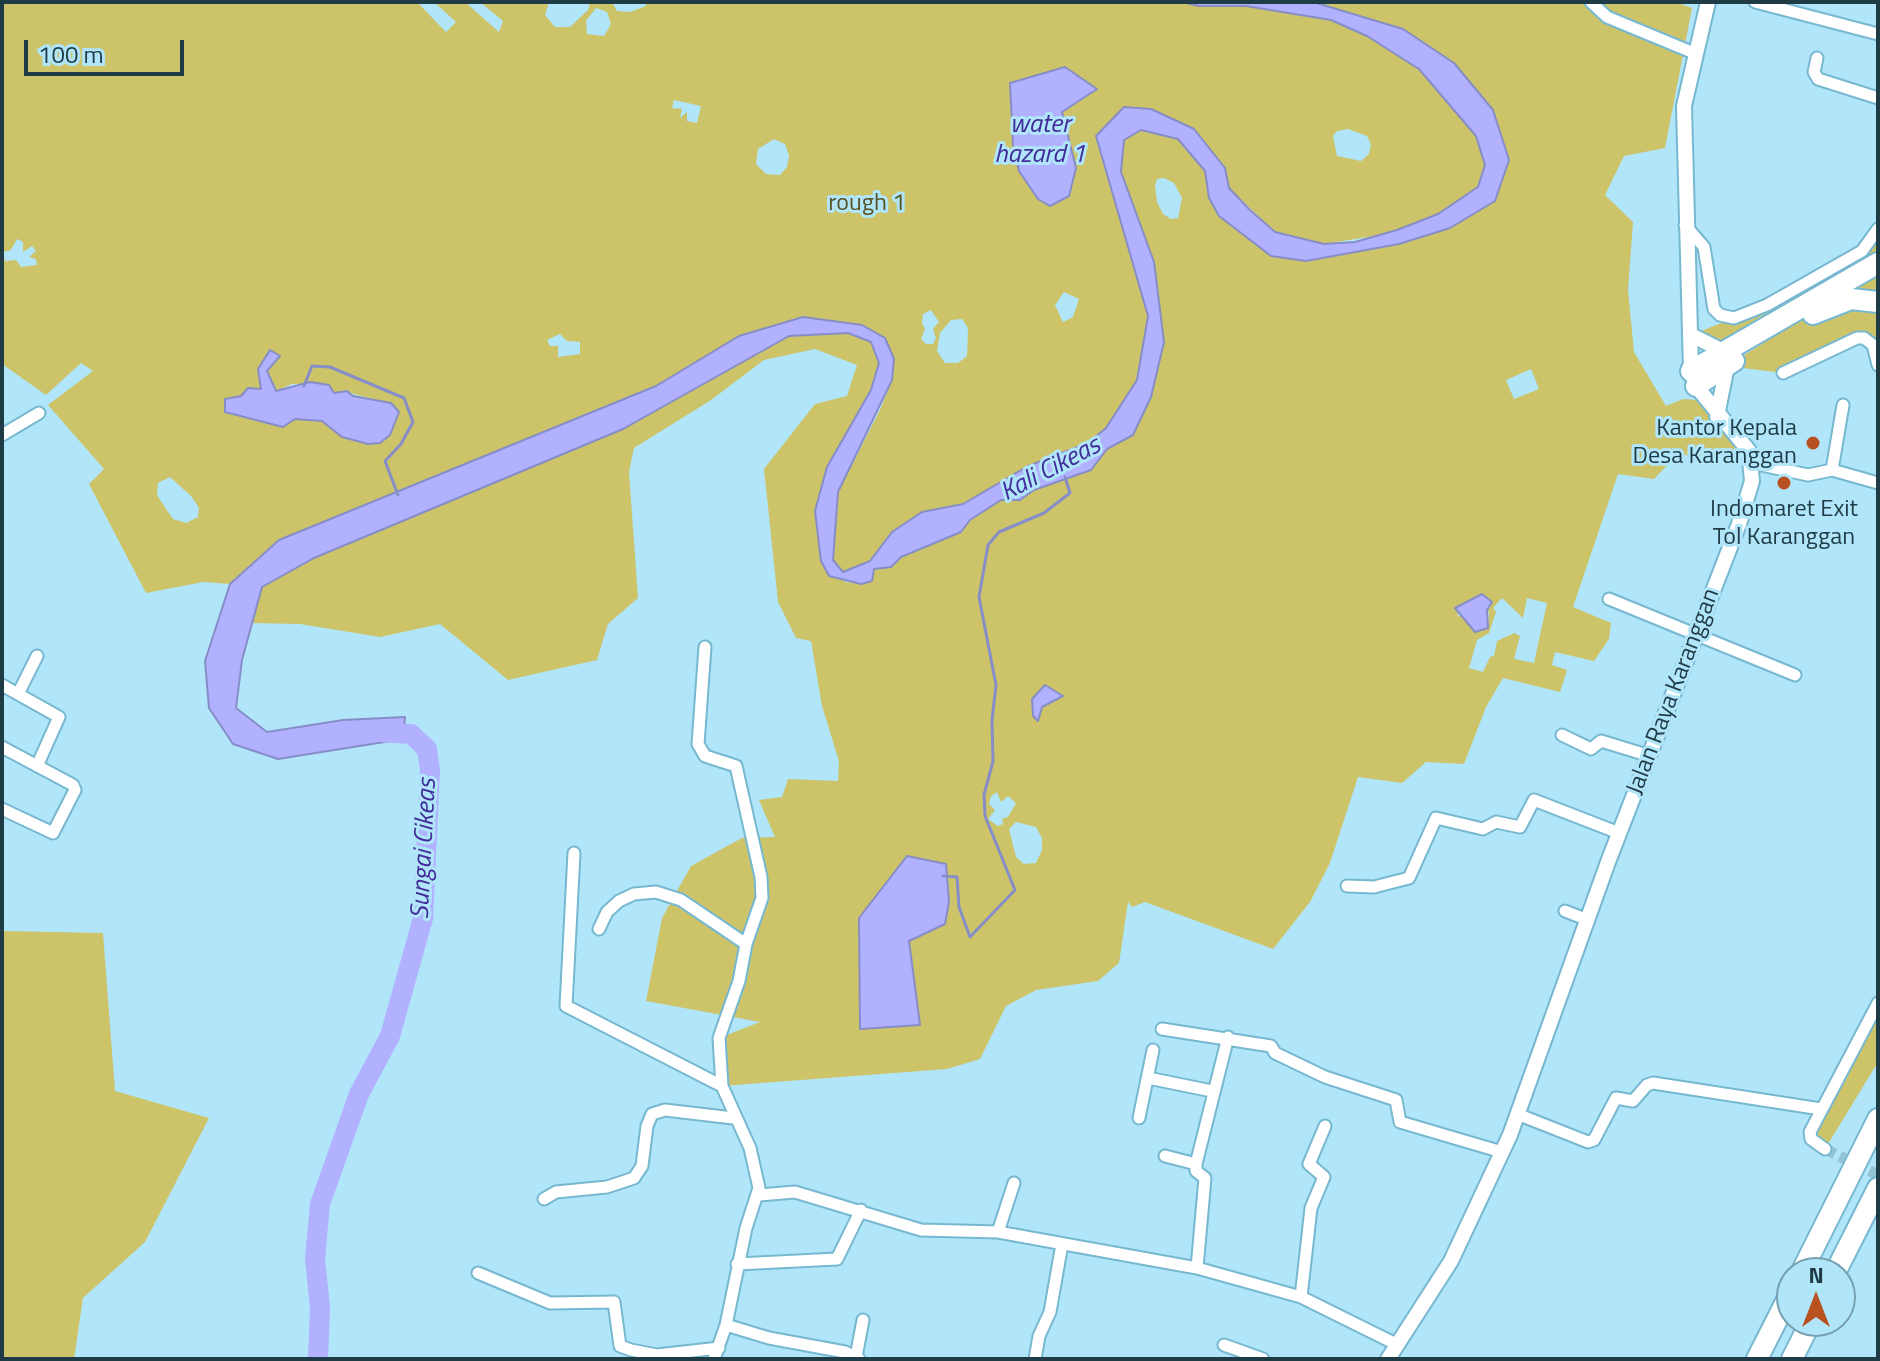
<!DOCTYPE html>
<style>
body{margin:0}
#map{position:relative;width:1880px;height:1361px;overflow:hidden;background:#b1e5f9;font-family:"Titillium Web",sans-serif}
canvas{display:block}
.frame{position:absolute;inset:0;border:4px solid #1f3b45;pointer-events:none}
.north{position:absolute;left:1776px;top:1257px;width:80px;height:80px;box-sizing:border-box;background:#b1e5f9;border:2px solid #77a1b1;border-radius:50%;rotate:0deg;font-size:22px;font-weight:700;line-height:32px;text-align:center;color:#1f3b45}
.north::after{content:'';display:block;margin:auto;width:28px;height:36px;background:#b75220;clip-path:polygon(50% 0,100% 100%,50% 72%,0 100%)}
.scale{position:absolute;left:24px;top:40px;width:160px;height:36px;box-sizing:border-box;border:4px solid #1f3b45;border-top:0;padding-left:10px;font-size:24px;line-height:28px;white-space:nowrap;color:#1f3b45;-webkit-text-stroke:6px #b1e5f9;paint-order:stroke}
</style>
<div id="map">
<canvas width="1880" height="1361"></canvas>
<div class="frame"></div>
<div class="north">N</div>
<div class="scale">100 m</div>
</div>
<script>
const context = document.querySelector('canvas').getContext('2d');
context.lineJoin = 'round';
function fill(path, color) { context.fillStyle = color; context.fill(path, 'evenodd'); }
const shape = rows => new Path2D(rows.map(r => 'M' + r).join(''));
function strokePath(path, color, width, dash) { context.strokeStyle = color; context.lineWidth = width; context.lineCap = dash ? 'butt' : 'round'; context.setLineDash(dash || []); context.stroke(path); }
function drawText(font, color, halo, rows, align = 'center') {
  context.font = font + ' "Titillium Web",sans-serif'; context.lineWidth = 6; context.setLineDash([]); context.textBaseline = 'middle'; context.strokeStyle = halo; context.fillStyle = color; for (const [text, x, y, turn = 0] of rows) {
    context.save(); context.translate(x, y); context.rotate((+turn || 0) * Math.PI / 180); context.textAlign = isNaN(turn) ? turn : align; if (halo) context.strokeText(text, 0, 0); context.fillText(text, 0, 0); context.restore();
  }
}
const green = shape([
 [2,2,417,2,446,32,456,22,434,2,465,2,499,32,503,21,480,2,549,2,545,15,555,27,570,27,588,10,590,2,612,2,617,11,630,12,646,6,646,2,1182,2,1199,6,1246,6,1331,20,1367,36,1419,69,1476,136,1485,165,1478,187,1438,214,1386,234,1324,244,1275,232,1229,188,1225,168,1151,109,1096,137,1148,316,1137,380,1106,428,1088,444,1028,466,963,504,922,512,870,561,852,569,843,572,833,560,838,492,880,410,892,380,893,359,885,338,803,317,739,336,656,386,279,540,230,584,203,582,146,593,89,484,104,469,48,405,93,371,81,363,46,395,2,364],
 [596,8,607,12,611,24,604,36,587,34,586,21],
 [1010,83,1096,89,1062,112,1065,127],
 [674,100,701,106,697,123,687,121,687,112,680,118,682,109,672,108],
 [1348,129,1367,136,1371,144,1369,154,1361,161,1337,156,1333,136,1337,131],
 [774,139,785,144,789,156,787,167,780,175,766,174,756,164,758,149],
 [17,239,23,242,23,252,32,246,36,251,29,257,36,259,37,265,21,267,16,260,5,261,3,252,11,250],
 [1064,292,1079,299,1073,317,1063,322,1055,305],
 [931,310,939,322,933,329,936,338,933,344,926,344,921,339,925,329,922,323,923,314],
 [962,319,968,328,967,356,958,363,945,363,937,351,940,333,951,320],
 [560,334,567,341,580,342,580,354,558,357,558,346,550,346,547,340],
 [276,362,266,371,276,391,292,384,322,384,334,393,343,391,384,402,399,412,396,419,368,444,342,437,322,421,295,419,283,427,225,412,248,388,261,389,258,369],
 [170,477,191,496,199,508,198,517,186,523,173,519,164,506,157,495,158,483],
 [1313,2,1675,2,1692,8,1665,148,1624,156,1605,195,1633,222,1628,290,1634,352,1666,406,1683,399,1698,400,1722,422,1744,457,1677,455,1654,479,1618,474,1573,607,1611,623,1609,639,1594,661,1555,652,1552,665,1567,670,1560,692,1503,678,1486,707,1464,764,1426,762,1402,783,1358,777,1330,863,1310,902,1273,949,1145,902,1132,907,1128,902,1119,963,1098,981,1036,990,1006,1006,980,1059,947,1069,722,1086,719,1038,760,1022,646,1001,662,918,691,866,742,838,775,837,759,800,782,797,788,779,838,781,839,761,822,706,811,641,796,638,778,602,764,469,815,404,847,396,857,365,815,349,764,360,711,400,634,448,629,472,638,598,608,624,597,660,508,680,440,624,380,637,300,624,250,623,262,587,314,558,623,429,789,336,848,333,871,342,879,363,871,390,815,511,821,561,845,582,861,584,874,569,891,567,901,557,961,532,970,520,1001,500,1020,500,1034,490,1091,470,1107,449,1133,435,1151,397,1164,342,1154,262,1121,172,1124,140,1141,130,1178,139,1205,171,1209,198,1271,256,1306,261,1399,244,1495,201,1493,110,1454,63,1403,29],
 [1164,178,1174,183,1182,198,1178,218,1171,219,1163,214,1157,202,1155,185,1157,179],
 [1531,369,1539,389,1514,399,1506,380],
 [1479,597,1489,612,1488,628,1457,615,1462,606],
 [1502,598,1523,618,1527,598,1547,603,1534,663,1514,659,1520,636,1514,633,1497,641,1494,656,1490,657,1483,672,1469,668,1477,640,1489,633,1496,612,1493,608],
 [997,792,1001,802,1008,796,1016,803,1008,817,1002,819,1003,824,998,826,988,819,995,810,989,804,991,796],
 [1016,822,1036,827,1042,838,1042,850,1036,863,1024,864,1016,857,1009,829],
 [883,891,945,924,909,940,920,1024,859,918],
 [1878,229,1878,365,1864,338,1783,373,1727,366,1798,321,1838,302,1725,352,1691,335,1767,305,1862,251],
 [2,931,103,933,115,1091,209,1118,145,1242,83,1298,74,1359,2,1359],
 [1878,1003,1878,1062,1825,1149,1810,1132]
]);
const water = shape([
 [1182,2,1313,2,1403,29,1454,63,1493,110,1509,160,1495,201,1450,228,1399,244,1306,261,1271,256,1219,216,1209,198,1205,171,1178,139,1141,130,1124,140,1121,172,1154,262,1164,342,1151,397,1133,435,1107,449,1091,470,1034,490,1020,500,1001,500,970,520,961,532,901,557,891,567,874,569,872,581,861,584,829,576,821,561,815,511,827,467,871,390,879,363,871,342,848,333,789,336,623,429,314,558,262,587,242,660,236,708,267,732,343,720,405,717,403,739,278,759,233,744,209,708,205,661,230,584,279,540,656,386,739,336,803,317,862,325,885,338,894,359,892,380,838,492,833,560,843,572,870,561,892,532,922,512,963,504,1028,466,1088,443,1106,428,1137,380,1148,316,1096,136,1124,107,1151,109,1194,129,1225,168,1229,188,1250,210,1275,232,1324,244,1355,242,1397,230,1438,214,1478,187,1485,165,1476,136,1419,69,1367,36,1331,20,1246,6,1199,6,1182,2],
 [1065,67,1097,89,1062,112,1076,168,1069,196,1050,206,1038,199,1019,171,1013,145,1010,83,1065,67],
 [270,350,280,356,267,371,276,391,310,382,329,385,334,393,347,391,353,396,391,403,399,412,390,435,380,443,368,444,342,437,322,421,295,419,283,427,225,412,225,399,241,396,248,388,261,389,258,369,270,350],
 [1482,594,1492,602,1487,610,1488,628,1475,632,1455,608,1482,594],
 [1045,685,1063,696,1042,707,1038,721,1033,716,1032,699,1045,685],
 [907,856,946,864,949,902,945,924,909,941,920,1025,860,1029,859,918,907,856]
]);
const stream = shape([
 [304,386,312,366,330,367,404,398,413,422,401,444,385,461,398,495],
 [943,876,957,877,959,907,970,937,1015,890,985,816,984,795,993,761,992,720,996,685,979,597,988,545,999,532,1044,513,1070,493,1065,477]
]);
const river = shape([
 [318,1359,320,1307,315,1259,320,1204,359,1094,390,1036,423,918,430,770,427,749,411,734,379,732]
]);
const minorTunnel = shape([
 [1825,1149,1878,1175]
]);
const minor = shape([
 [1591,2,1607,17,1694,53],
 [1755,2,1878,34],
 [1817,58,1814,72,1818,79,1878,98],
 [1685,225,1704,247,1714,309,1720,315,1734,318,1767,305,1862,251,1878,229],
 [1783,373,1857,338,1864,338,1873,345,1878,365],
 [2,435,39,413],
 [1752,463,1808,475,1832,470,1878,483],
 [1832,470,1843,405],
 [1609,599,1795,675],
 [705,647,698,744,705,756,736,766,761,877,762,898,746,944,739,981,719,1038,722,1086,750,1148,759,1188,746,1228,726,1325,714,1359],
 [2,685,59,717,37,766],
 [18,694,37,656],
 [1562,735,1591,749,1601,741,1650,756],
 [2,747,73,785,75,790,53,833,2,809],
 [574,853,566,1006,722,1086],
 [1347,886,1374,887,1409,878,1436,818,1483,829,1496,822,1520,827,1534,800,1619,833],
 [1565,911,1588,920],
 [599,929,607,912,619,901,634,894,656,892,681,900,746,944],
 [1162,1029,1271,1046,1275,1053,1325,1077,1396,1100,1400,1122,1502,1152],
 [1148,1078,1212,1091],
 [1517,1114,1588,1142,1594,1140,1616,1098,1633,1101,1647,1085,1653,1083,1821,1109],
 [1139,1118,1153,1050],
 [1825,1149,1811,1139,1810,1132,1878,1003],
 [1165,1156,1196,1164],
 [759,1195,795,1192,921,1230,998,1232,1197,1268,1301,1297,1398,1345],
 [544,1199,556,1192,607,1187,634,1178,642,1166,647,1126,652,1114,665,1110,733,1118],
 [998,1232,1014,1183],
 [737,1264,837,1259,861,1210],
 [1197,1268,1205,1178,1196,1171,1196,1164,1228,1037],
 [478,1273,550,1303,614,1302,620,1346,631,1350,657,1355,719,1348],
 [1301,1297,1311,1208,1324,1177,1309,1164,1325,1126],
 [726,1325,769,1338,845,1352,859,1359],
 [1224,1345,1263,1359],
 [856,1357,863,1320],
 [1035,1359,1039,1336,1050,1312,1062,1244]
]);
const tertiary = shape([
 [1691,335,1725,352],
 [1717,416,1727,366],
 [1388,1359,1451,1261,1510,1135,1608,862,1739,524,1752,481,1749,451,1696,386,1691,371,1684,106,1708,2]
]);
const motorway = shape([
 [1813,314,1851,299,1878,302],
 [1691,371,1878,263],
 [1696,386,1734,361],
 [1801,1273,1878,1119],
 [1835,1273,1878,1188],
 [1757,1359,1792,1290],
 [1792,1359,1811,1321]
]);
const markers = [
 [1813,443,8,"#b75220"],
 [1784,483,8,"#b75220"]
];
const parkNames = [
 ["rough 1",867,204]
];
const poiNames = [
 ["Kantor Kepala",1797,429],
 ["Desa Karanggan",1797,457],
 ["Indomaret Exit",1784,510,"center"],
 ["Tol Karanggan",1784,538,"center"]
];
const streetNames = [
 ["Jalan Raya Karanggan",1674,692,-69]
];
const waterNames = [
 ["water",1040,126],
 ["hazard 1",1040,156],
 ["Kali Cikeas",1051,470,-28],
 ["Sungai Cikeas",425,849,-87]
];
fill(green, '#cdc469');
fill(water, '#b2b1ff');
strokePath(water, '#868ec7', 2);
strokePath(stream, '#868ec7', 3);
strokePath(river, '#b2b1ff', 20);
strokePath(minorTunnel, '#94c3d5', 11, [11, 5.5]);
strokePath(minor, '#77b8d1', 15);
strokePath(tertiary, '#77b8d1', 18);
strokePath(motorway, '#77b8d1', 24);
strokePath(minor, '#fff', 11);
strokePath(tertiary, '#fff', 14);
strokePath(motorway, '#fff', 20);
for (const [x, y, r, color] of markers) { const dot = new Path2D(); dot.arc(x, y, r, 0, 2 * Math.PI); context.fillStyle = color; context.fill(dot); strokePath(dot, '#b1e5f9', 3); }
drawText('24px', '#575323', '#b1e5f9', parkNames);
drawText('24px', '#1f3b45', '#b1e5f9', poiNames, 'right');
drawText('24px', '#1f3b45', '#b1e5f9', streetNames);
drawText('italic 26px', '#412c9a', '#b1e5f9', waterNames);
</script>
